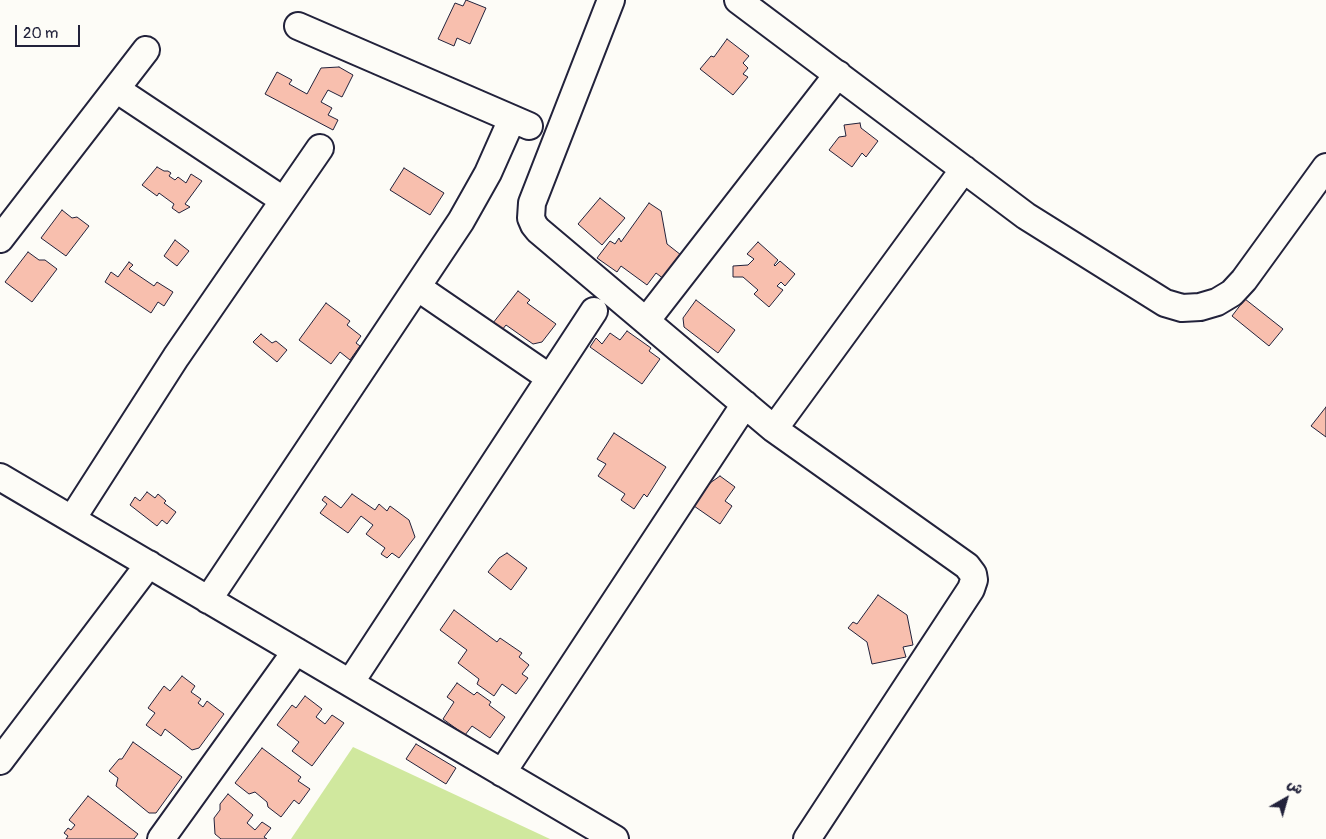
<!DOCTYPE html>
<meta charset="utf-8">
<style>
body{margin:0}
#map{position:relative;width:1326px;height:839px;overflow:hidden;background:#fdfcf7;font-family:Pangolin,"Playpen Sans Arabic",sans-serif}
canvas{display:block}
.north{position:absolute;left:1261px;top:774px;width:50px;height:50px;-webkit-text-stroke:4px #fdfcf7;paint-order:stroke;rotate:38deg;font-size:14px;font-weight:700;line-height:20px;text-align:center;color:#22223b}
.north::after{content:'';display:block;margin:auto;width:18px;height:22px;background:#22223b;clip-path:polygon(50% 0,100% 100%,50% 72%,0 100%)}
.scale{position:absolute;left:15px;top:25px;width:65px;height:22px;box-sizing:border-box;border:2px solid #22223b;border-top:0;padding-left:6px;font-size:15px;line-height:18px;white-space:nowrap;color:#22223b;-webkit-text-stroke:4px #fdfcf7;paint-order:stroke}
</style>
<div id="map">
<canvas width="1326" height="839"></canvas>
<div class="north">ش</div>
<div class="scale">20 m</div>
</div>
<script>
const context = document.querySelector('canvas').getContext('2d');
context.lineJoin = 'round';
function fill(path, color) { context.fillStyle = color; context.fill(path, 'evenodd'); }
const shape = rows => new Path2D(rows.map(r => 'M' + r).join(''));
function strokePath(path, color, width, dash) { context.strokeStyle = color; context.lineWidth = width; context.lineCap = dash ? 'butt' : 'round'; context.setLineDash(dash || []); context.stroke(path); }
const green = shape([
 [353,747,550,839,291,839]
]);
const building = shape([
 [466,0,486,8,470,44,457,38,454,46,438,39,455,3,463,6,466,0],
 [727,39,749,56,743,63,748,68,743,74,748,77,733,95,700,69,711,56,714,57,727,39],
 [339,67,353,75,342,97,328,90,321,102,332,108,328,115,338,120,333,130,265,94,277,72,292,80,289,84,307,94,321,68,339,67],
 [860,123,861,128,878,141,866,157,862,153,852,167,829,150,839,137,846,136,844,125,860,123],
 [157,167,164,171,168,171,171,173,169,176,175,180,178,177,186,183,191,174,202,181,185,204,190,207,179,213,172,208,174,204,159,193,157,196,142,185,157,167],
 [404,168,444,193,430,215,390,190,404,168],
 [600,198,625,218,602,245,578,224,600,198],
 [649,203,661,211,667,244,681,255,664,279,656,273,647,285,621,266,617,272,597,258,610,241,615,244,619,238,621,242,649,203],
 [62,210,72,218,77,217,89,226,66,256,41,238,62,210],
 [175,240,189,251,177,266,164,256,175,240],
 [758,242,778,260,774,265,775,266,780,261,795,274,785,286,781,282,777,286,783,290,769,307,754,294,758,290,743,277,733,277,733,266,748,265,754,259,747,254,758,242],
 [28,252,39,260,45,260,57,269,32,302,5,282,28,252],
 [129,262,133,265,129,269,154,286,157,282,173,292,164,306,158,302,151,313,105,282,111,272,118,277,129,262],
 [518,291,530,300,527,303,556,324,542,342,533,344,506,325,502,330,493,323,518,291],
 [1245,299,1283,329,1269,346,1232,316,1245,299],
 [696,300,735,330,718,353,684,327,683,318,696,300],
 [326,303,350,321,347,325,361,336,356,343,360,346,350,360,340,352,331,364,299,340,326,303],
 [627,331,651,348,649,351,660,359,642,384,590,347,596,338,602,344,610,333,620,340,627,331],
 [261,334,272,343,276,341,287,350,277,362,253,342,261,334],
 [1326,407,1326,437,1311,426,1326,407],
 [614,433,666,467,647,497,644,494,634,509,621,500,625,494,598,476,606,464,597,459,614,433],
 [720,476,735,487,725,501,732,506,720,524,694,506,710,483,720,476],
 [147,492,155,498,158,494,166,501,164,503,176,512,167,524,162,520,157,526,130,505,135,497,140,501,147,492],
 [352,494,375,510,379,504,387,511,390,506,409,520,415,537,399,558,392,553,387,558,381,554,385,548,366,534,373,525,361,516,348,533,320,513,327,504,322,500,325,496,341,508,352,494],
 [507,553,527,568,511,590,488,572,499,558,507,553],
 [878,595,907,615,913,645,903,647,906,657,872,664,867,642,848,628,853,622,857,624,878,595],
 [454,610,497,642,500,638,522,653,519,657,529,665,522,674,528,678,516,694,502,684,494,696,477,684,479,679,458,663,467,650,440,630,454,610],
 [182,676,195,686,191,692,201,699,198,703,203,707,207,701,224,714,199,748,192,750,165,729,161,736,146,725,155,713,148,708,164,686,170,691,182,676],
 [457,683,474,695,477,692,491,702,489,705,505,717,490,738,472,726,465,735,443,719,454,702,447,697,457,683],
 [305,696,322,709,316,717,325,724,332,715,344,723,312,766,292,751,299,742,277,725,292,705,296,708,305,696],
 [133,742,182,777,156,813,149,813,116,786,118,778,109,771,119,759,122,759,133,742],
 [416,744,456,768,446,784,406,759,416,744],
 [262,748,301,777,298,781,310,789,299,804,294,800,281,817,268,807,267,802,255,792,249,794,235,783,262,748],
 [228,794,253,815,247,823,255,830,262,822,271,828,264,837,267,839,221,839,215,834,214,818,220,810,220,804,228,794],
 [88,796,138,834,134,839,66,839,68,836,64,833,68,828,71,830,75,825,69,820,88,796]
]);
const street = shape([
 [611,0,532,203,531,218,534,225,538,230,774,429,967,566,973,574,974,580,971,589,807,839],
 [738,0,1026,216,1165,303,1182,308,1200,307,1217,302,1232,293,1244,280,1326,167],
 [298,26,529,126],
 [116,89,283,200],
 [0,239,146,50],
 [417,287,550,378],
 [646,321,838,74],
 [774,429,964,169],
 [0,477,615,839],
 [72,519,176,357,320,148],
 [208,600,461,221,488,173,512,119],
 [350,683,594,311],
 [0,761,149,564],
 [502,773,745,404],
 [161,839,296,651]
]);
fill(green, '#d0e89e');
fill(building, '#f8bfae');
strokePath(building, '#22223b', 1);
strokePath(street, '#22223b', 30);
strokePath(street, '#fdfcf7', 26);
</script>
